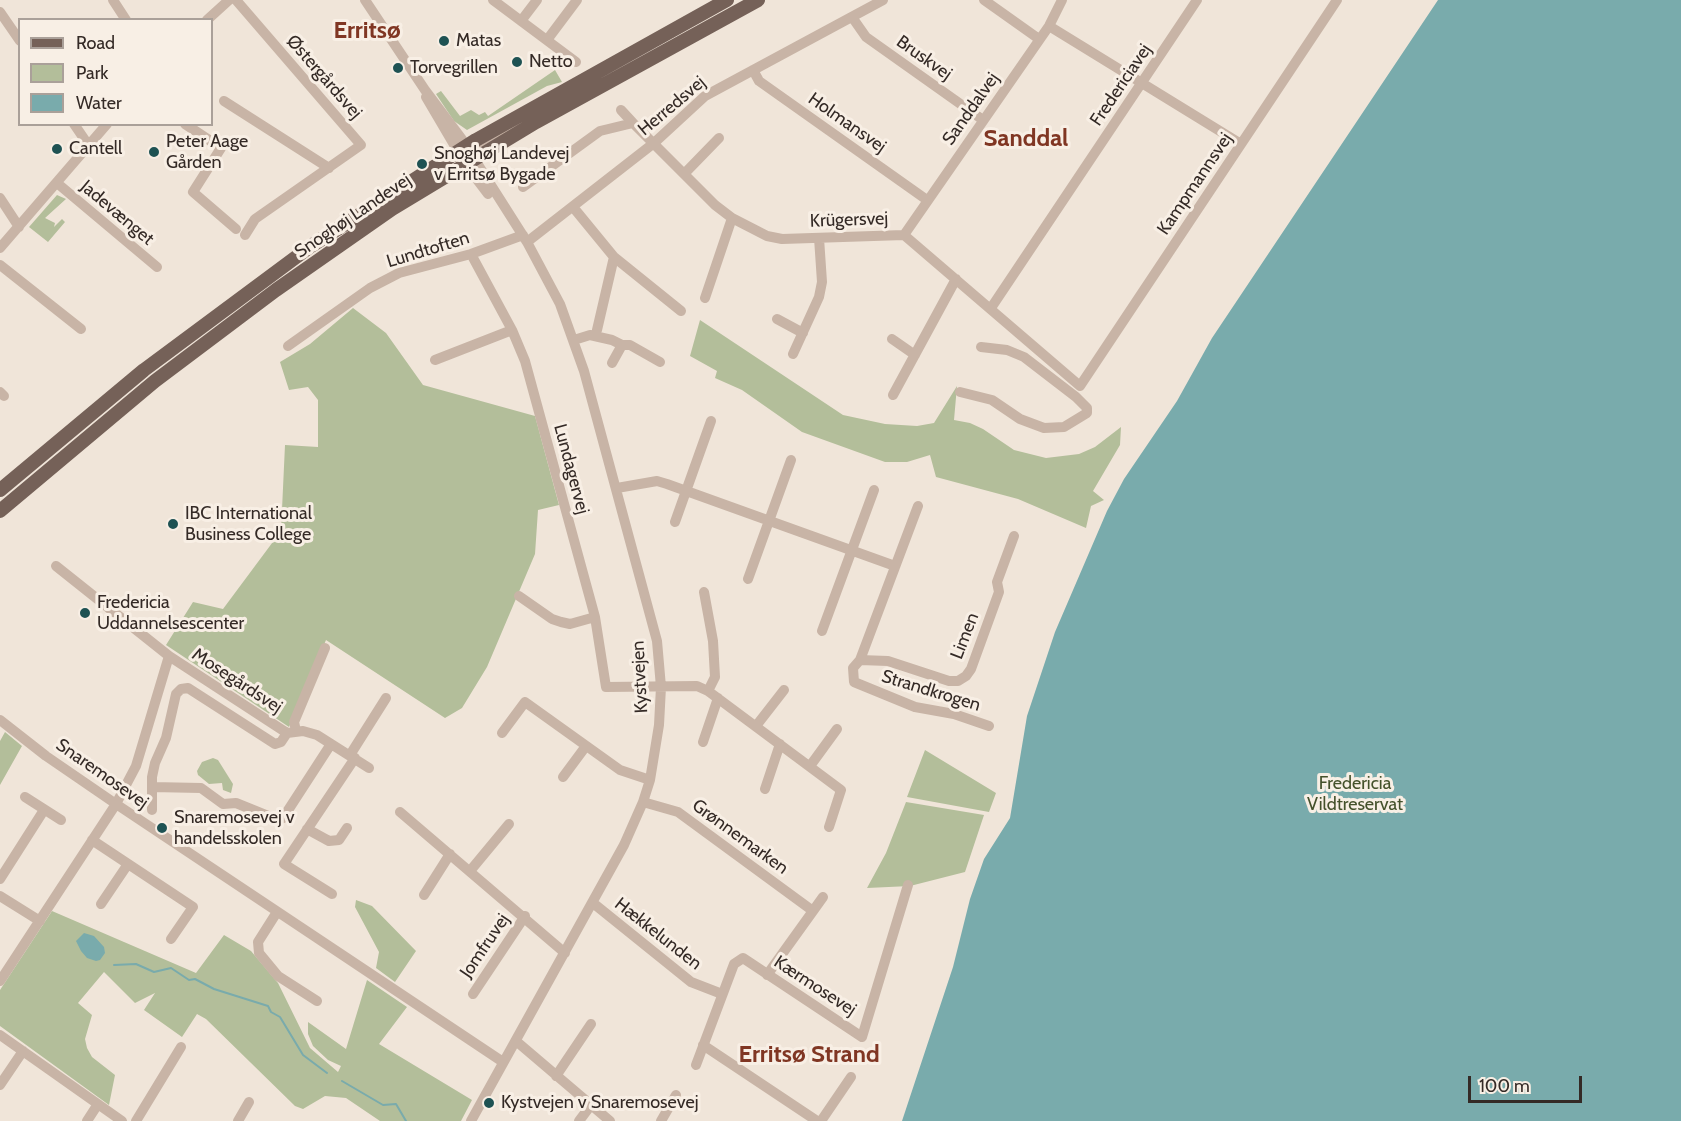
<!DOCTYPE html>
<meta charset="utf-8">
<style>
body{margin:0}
#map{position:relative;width:1681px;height:1121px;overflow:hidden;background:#f0e5d9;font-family:Cabin,sans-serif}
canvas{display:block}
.legend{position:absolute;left:18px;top:18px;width:195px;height:108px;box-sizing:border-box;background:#f8efe5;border:2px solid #aaa099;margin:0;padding:8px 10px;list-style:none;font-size:18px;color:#342a26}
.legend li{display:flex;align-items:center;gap:12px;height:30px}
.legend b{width:30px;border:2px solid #aaa099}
.scale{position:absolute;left:1468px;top:1076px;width:114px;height:27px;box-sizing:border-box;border:3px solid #342a26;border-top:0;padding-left:8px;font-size:18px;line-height:21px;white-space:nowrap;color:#342a26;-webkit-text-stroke:4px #f8efe5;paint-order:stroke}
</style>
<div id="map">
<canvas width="1681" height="1121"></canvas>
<ul class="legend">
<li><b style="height:8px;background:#756158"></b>Road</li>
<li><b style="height:16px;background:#b3be9a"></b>Park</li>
<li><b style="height:16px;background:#79abac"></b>Water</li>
</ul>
<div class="scale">100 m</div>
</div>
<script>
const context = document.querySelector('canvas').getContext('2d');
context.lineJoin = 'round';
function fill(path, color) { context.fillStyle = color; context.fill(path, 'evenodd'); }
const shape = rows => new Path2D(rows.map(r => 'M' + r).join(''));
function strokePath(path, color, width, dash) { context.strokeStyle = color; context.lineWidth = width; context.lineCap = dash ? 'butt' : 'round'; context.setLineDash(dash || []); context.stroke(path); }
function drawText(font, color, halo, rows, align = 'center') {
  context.font = font + ' Cabin,sans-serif'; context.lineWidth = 6; context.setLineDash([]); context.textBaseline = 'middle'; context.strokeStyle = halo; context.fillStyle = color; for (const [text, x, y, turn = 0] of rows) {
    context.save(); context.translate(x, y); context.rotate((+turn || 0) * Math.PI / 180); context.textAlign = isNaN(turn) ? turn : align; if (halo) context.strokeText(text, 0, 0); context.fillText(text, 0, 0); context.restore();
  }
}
const green = shape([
 [555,70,562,82,547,86,467,130,454,121,436,94,441,91,460,116,471,110,479,115,485,112,488,116],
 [57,195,66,199,45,218,55,223,54,227,62,219,65,222,48,242,29,227],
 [353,308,386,333,423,385,535,416,559,505,538,510,535,554,487,667,462,708,445,718,326,640,289,727,166,645,193,602,223,609,281,531,285,445,318,447,318,400,308,387,289,390,280,362,310,344],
 [700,320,843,415,885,424,917,426,934,423,957,386,954,420,970,423,983,429,1014,450,1046,458,1079,454,1095,447,1121,427,1120,445,1093,491,1104,500,1091,506,1086,528,1018,499,936,477,930,455,907,462,885,462,802,432,742,390,715,378,717,371,690,356],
 [5,732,22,746,0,785,0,741],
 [925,750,996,793,989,812,907,797],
 [213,758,218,760,233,784,231,793,223,790,222,783,209,784,198,775,197,771,202,762],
 [906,802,984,815,965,872,910,886,867,888,886,853],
 [356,900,372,906,416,951,395,982,376,968,379,952,355,907],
 [52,911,196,973,224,935,251,951,278,983,310,1048,338,1072,341,1066,328,1060,313,1046,308,1034,308,1022,346,1049,367,980,407,1007,379,1044,472,1100,461,1121,380,1121,346,1098,325,1096,303,1109,295,1106,206,1019,197,1014,182,1037,144,1010,155,993,135,1003,104,972,78,1003,92,1015,85,1039,87,1048,92,1057,115,1075,109,1105,0,1026,0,990]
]);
const water = shape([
 [1438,0,1681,0,1681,1121,902,1121,953,967,970,899,984,859,1010,818,1027,716,1055,632,1107,511,1124,479,1177,401,1212,338],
 [84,933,94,936,104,947,105,953,100,960,96,961,87,958,81,951,76,941]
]);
const stream = shape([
 [114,965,136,964,154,972,171,968,189,980,195,979,214,989,268,1006,271,1012,280,1017,303,1055,327,1073],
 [342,1081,383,1105,396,1104,406,1121]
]);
const minor = shape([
 [113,0,126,20],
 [236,0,361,145,255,219,245,235],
 [365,0,425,90,461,138,527,242,560,304,584,371,657,641,661,687,659,725,650,780,643,802,624,845,471,1121],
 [493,0,576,62],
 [984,0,1039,39],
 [0,12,20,41],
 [852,17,866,37,983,120],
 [207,20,229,0],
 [521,21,537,0],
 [1049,26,1241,144],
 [547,40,577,0],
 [753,70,759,81,927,200],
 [426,97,466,165,488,194],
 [224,101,329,168],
 [621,110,633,123],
 [74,124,89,146],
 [185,124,221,148,193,192,236,229],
 [468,159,470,153,515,125],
 [684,174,719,138],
 [57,183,157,267],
 [523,187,600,131,633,123,715,205,732,218,767,236,782,239,904,235,1080,386,1337,0],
 [0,198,19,227],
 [573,207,614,257,681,311],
 [904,235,1049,26,1062,0],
 [527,242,654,143,705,96,883,0],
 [0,248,107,124],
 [471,254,512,330,525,361,595,617,606,687,697,686,708,691,841,790,829,827],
 [0,265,81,329],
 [705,298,732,218],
 [991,308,1197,0],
 [777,319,803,333],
 [597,330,614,257],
 [892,339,915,355],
 [574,340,590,335,612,340,622,345,630,345,660,362],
 [288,346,370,288,399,273,471,254,523,235],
 [793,354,819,297,822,282,819,238],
 [435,360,512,330],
 [612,363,622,345],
 [0,392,4,396],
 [960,392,992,400,1020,419,1044,428,1064,427,1087,413,1087,408,1076,397,1024,357,1007,350,981,347],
 [893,395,956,279],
 [617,488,657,481,667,484,895,566],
 [918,506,860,660,853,668,854,682,915,707,954,714,989,726],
 [675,522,711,421],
 [748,579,791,460],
 [704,592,713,641,715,677,708,691],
 [519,596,552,619,561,622,570,624,595,617],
 [822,631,874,490],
 [169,656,287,733,303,731,317,735,369,768],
 [860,660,888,661,949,681,958,681,966,676,971,669,999,592,997,582,1014,536],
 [0,720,46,756,116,804,503,1062],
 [756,726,784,690],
 [296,731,294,722,325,648],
 [502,733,525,702,620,770,650,780],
 [703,742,718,698],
 [350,755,386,698],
 [810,766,837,729],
 [563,777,586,746],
 [152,787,201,788,223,804,236,803,278,820,283,818,331,744],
 [765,789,780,744],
 [25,797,61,820],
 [643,802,678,812,813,911,767,975],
 [152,810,152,777,155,763,166,738,176,694,181,689,188,688,275,744,281,742,287,733],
 [400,812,565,953],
 [307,829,329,841,339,840,347,828],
 [92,840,193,907,171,939],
 [470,871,509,824],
 [0,879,44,810],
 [332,894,284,864,355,758],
 [424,895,450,854],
 [0,896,40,921],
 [593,903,691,982,722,994],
 [101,904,128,864],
 [813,911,823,897],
 [277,912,258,942,259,953,278,976,317,1001],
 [0,981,116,804,136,766,169,656,56,566],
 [473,994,525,916],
 [0,1035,122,1121],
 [516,1041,610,1121],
 [703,1045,817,1121],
 [696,1065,734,964,743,958,862,1037,908,885],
 [556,1076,591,1024],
 [0,1085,23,1051],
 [87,1121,98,1104],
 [136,1121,181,1047],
 [238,1121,249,1102],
 [579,1121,591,1105],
 [661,1121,676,1095],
 [821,1121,851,1077]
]);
const major = shape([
 [0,490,144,370,311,246,476,140,727,0],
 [0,511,155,381,276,290,392,209,536,122,758,0]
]);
const markers = [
 [444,41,6,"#1e5253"],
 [517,62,6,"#1e5253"],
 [398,68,6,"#1e5253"],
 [57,149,6,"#1e5253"],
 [154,152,6,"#1e5253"],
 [422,164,6,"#1e5253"],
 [173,524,6,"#1e5253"],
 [85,613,6,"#1e5253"],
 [162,828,6,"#1e5253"],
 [489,1103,6,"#1e5253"]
];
const poiNames = [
 ["Matas",456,41],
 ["Netto",529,62],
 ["Torvegrillen",410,68],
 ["Peter Aage",166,142],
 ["Gården",166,163],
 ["Cantell",69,149],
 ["Snoghøj Landevej",434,154],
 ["v Erritsø Bygade",434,175],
 ["IBC International",185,514],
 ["Business College",185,535],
 ["Fredericia",97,603],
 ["Uddannelsescenter",97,624],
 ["Snaremosevej v",174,818],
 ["handelsskolen",174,839],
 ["Kystvejen v Snaremosevej",501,1103]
];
const streetNames = [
 ["Bruskvej",924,58,35],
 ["Østergårdsvej",324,77,49],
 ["Fredericiavej",1121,85,-56],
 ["Herredsvej",672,106,-40],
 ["Sanddalvej",971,109,-55],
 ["Holmansvej",847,123,35],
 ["Kampmannsvej",1195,184,-56],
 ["Jadevænget",117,213,40],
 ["Snoghøj Landevej",353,216,-34],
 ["Krügersvej",849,220,-2],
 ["Lundtoften",428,250,-17],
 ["Lundagervej",571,469,75],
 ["Limen",965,636,-69],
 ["Kystvejen",640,677,-93],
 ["Mosegårdsvej",237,681,33],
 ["Strandkrogen",931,691,17],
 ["Snaremosevej",102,774,35],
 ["Grønnemarken",740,837,36],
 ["Hækkelunden",658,934,38],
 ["Jomfruvej",485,946,-56],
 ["Kærmosevej",815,986,33]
];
const parkNames = [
 ["Fredericia",1355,784],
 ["Vildtreservat",1355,805]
];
const districtNames = [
 ["Erritsø",367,31],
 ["Sanddal",1026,139],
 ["Erritsø Strand",809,1055]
];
fill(green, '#b3be9a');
fill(water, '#79abac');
strokePath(stream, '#79abac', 2);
strokePath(minor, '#c8b4a6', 10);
strokePath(major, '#756158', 14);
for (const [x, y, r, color] of markers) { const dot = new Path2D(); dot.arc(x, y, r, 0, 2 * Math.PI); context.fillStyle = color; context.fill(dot); strokePath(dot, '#f8efe5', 2); }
drawText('18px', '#342a26', '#f8efe5', poiNames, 'left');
drawText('18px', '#342a26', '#f8efe5', streetNames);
drawText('18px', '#44512b', '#f8efe5', parkNames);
drawText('bold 24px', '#803623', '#f8efe5', districtNames);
</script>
